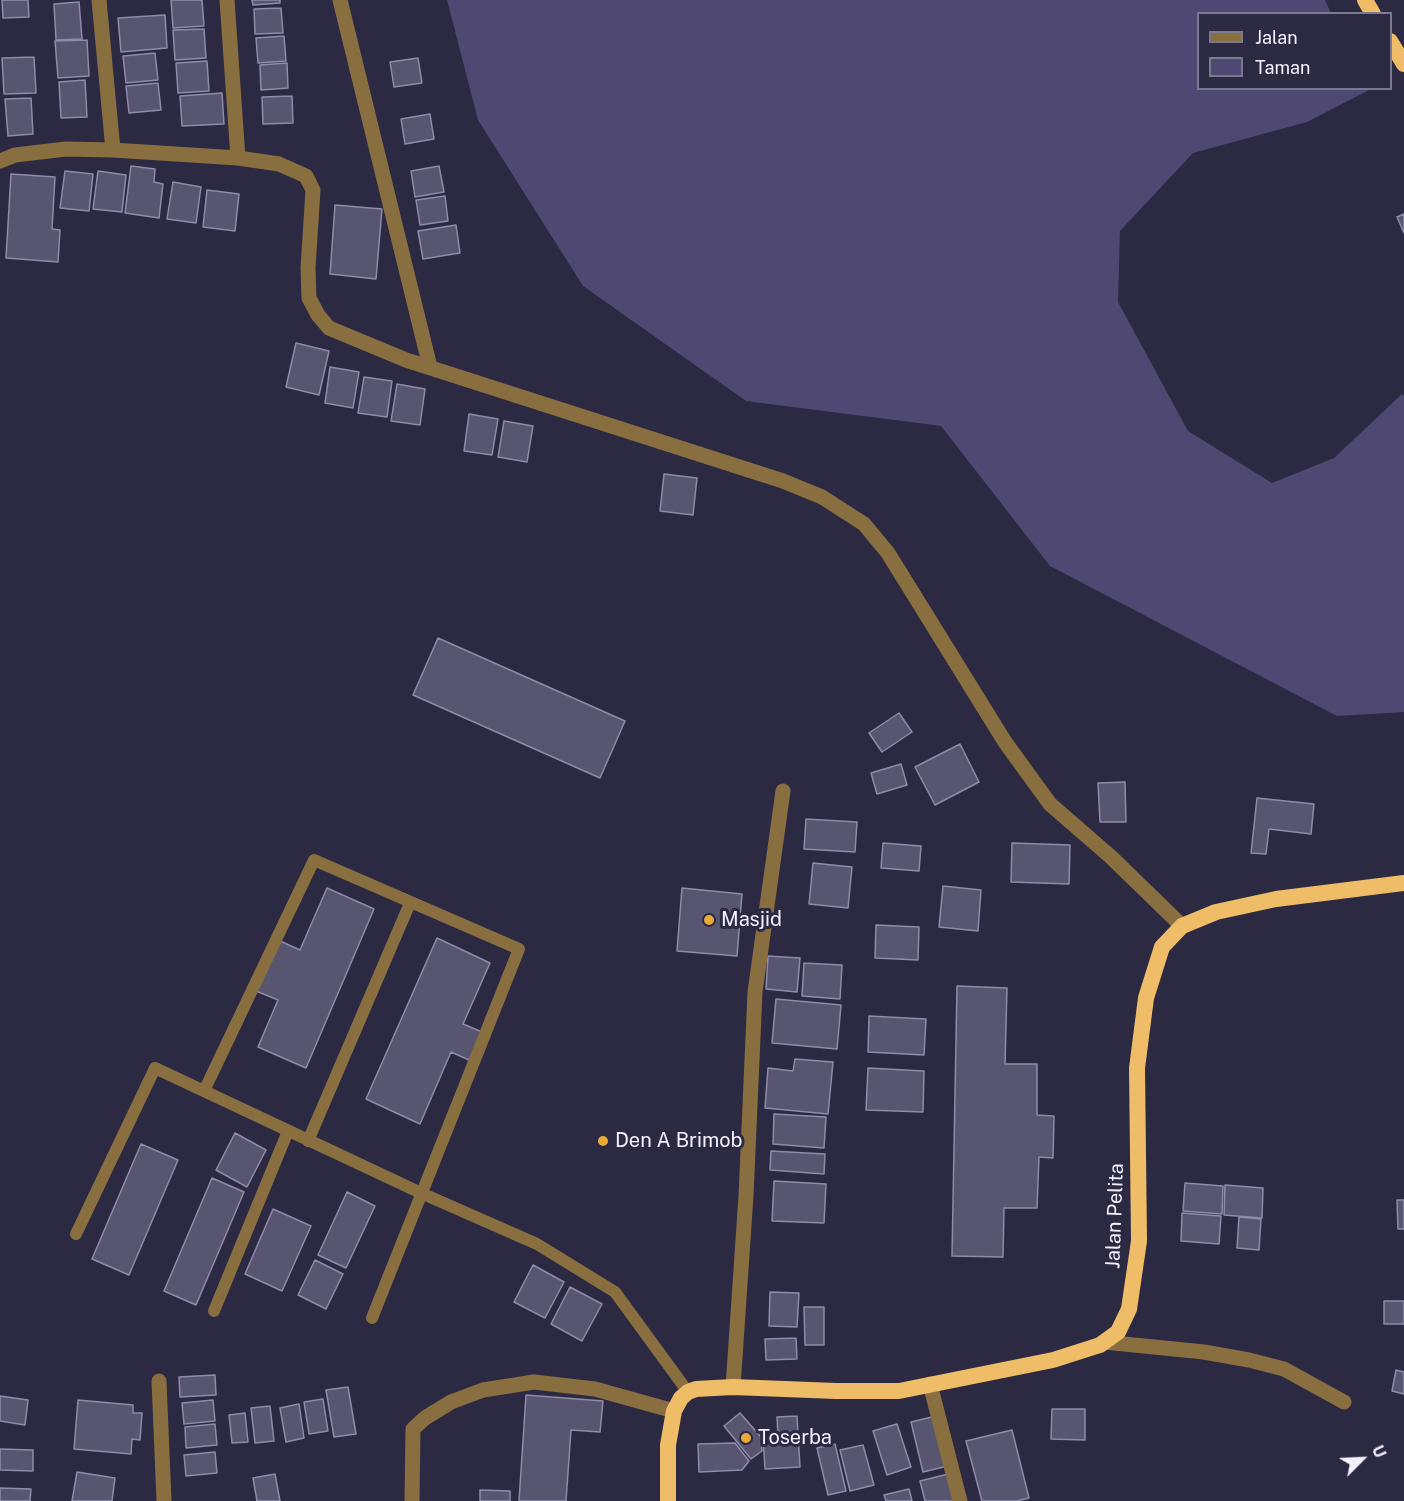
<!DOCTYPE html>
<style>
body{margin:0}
#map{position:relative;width:1404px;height:1501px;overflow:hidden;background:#2c2942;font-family:"Public Sans",sans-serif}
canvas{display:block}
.legend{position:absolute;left:1197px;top:12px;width:195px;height:78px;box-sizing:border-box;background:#2c2942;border:2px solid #7b798d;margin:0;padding:8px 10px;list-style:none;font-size:18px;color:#f2f1fe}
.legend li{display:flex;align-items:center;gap:12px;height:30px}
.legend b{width:30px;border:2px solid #7b798d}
.north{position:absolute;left:1332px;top:1429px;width:60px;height:60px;-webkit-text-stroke:4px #2c2942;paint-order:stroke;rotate:66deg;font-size:16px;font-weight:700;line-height:24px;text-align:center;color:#f2f1fe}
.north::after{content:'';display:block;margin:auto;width:21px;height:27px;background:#f2f1fe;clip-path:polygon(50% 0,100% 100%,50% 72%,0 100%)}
</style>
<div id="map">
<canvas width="1404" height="1501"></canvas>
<ul class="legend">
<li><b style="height:8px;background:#896e40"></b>Jalan</li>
<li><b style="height:16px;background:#4e4872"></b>Taman</li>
</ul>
<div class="north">U</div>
</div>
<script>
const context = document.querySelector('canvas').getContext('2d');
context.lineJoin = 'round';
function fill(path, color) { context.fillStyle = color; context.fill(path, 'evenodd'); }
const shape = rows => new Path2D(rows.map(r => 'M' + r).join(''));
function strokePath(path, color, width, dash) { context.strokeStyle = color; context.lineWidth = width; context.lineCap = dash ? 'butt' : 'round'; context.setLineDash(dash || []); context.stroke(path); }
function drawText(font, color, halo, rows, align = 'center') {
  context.font = font + ' "Public Sans",sans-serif'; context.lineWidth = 6; context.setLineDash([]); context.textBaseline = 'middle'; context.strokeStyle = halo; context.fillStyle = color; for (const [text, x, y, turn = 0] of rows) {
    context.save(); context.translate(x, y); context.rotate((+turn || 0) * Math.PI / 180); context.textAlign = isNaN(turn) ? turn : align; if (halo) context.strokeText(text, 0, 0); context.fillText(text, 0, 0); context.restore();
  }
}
const green = shape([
 [447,0,1325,0,1331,13,1198,14,1198,88,1371,89,1307,122,1193,153,1120,231,1118,302,1188,431,1272,483,1334,458,1402,394,1404,396,1404,712,1337,716,1050,566,941,426,746,401,583,286,478,120]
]);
const building = shape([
 [2,0,28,0,29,17,3,18,2,0],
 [171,0,202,0,204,26,173,28,171,0],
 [252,0,280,0,280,3,253,5,252,0],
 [79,2,82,39,56,40,54,4,79,2],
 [281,8,283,33,255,34,254,9,281,8],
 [165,15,167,48,121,52,118,18,165,15],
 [204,29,206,58,175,60,173,30,204,29],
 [284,36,286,61,258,63,256,38,284,36],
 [87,40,89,76,58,78,55,41,87,40],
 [155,53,158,80,126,83,123,56,155,53],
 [34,57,36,93,4,94,2,58,34,57],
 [418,58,422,83,394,87,390,62,418,58],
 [207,61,209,91,178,93,176,63,207,61],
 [287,63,288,88,261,90,260,65,287,63],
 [85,80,87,117,61,118,59,82,85,80],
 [158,83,161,110,129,113,126,86,158,83],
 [222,93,224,124,182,126,180,96,222,93],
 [292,96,293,123,263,124,262,97,292,96],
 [31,98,33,134,8,136,5,99,31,98],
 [430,114,434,139,405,144,401,119,430,114],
 [131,166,155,169,154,182,163,184,159,218,125,213,131,166],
 [439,166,444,192,415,197,411,171,439,166],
 [65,171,93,174,89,211,60,208,65,171],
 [98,171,126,175,122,212,93,209,98,171],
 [11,174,55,177,52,229,60,230,58,262,6,258,11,174],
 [173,182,201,187,196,223,167,219,173,182],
 [207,190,239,194,235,231,203,227,207,190],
 [445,196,448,221,420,225,416,200,445,196],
 [335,205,382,209,376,279,330,274,335,205],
 [1404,214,1404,233,1397,217,1404,214],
 [456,225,460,253,423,259,418,231,456,225],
 [296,343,329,351,319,395,286,387,296,343],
 [330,367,359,372,353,408,325,403,330,367],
 [364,377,392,381,387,417,358,413,364,377],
 [397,384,425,389,420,425,391,421,397,384],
 [469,414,498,419,492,455,464,451,469,414],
 [504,421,533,426,527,462,498,457,504,421],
 [664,474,697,478,693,515,660,511,664,474],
 [438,638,625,721,600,778,413,695,438,638],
 [899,713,912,732,882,752,869,733,899,713],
 [960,744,979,782,935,805,915,767,960,744],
 [901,764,907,785,877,794,871,773,901,764],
 [1125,782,1126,822,1100,822,1098,783,1125,782],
 [1257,798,1314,804,1311,834,1269,829,1266,854,1251,853,1257,798],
 [806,819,857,822,855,852,804,849,806,819],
 [883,843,921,846,919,871,881,868,883,843],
 [1012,843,1070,845,1069,884,1011,882,1012,843],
 [813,863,852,867,848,908,809,904,813,863],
 [943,886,981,890,978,931,939,927,943,886],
 [327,888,374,909,306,1068,258,1047,278,1000,256,991,278,940,300,950,327,888],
 [682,888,742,894,737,956,677,951,682,888],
 [876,925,919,927,918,960,875,958,876,925],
 [437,938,490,963,463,1024,482,1032,469,1060,451,1052,420,1124,366,1099,437,938],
 [768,956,800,958,797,992,766,989,768,956],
 [804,963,842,965,840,999,802,996,804,963],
 [957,986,1007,988,1005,1064,1037,1064,1037,1115,1054,1116,1053,1158,1039,1157,1037,1208,1004,1208,1003,1257,952,1256,957,986],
 [776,999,841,1005,837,1049,772,1043,776,999],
 [869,1016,926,1019,924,1055,868,1052,869,1016],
 [795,1059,833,1062,828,1114,765,1108,768,1068,793,1071,795,1059],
 [868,1068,924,1071,923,1112,866,1110,868,1068],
 [774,1114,826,1117,824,1148,773,1144,774,1114],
 [235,1133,266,1150,247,1187,216,1170,235,1133],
 [141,1144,178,1160,129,1275,92,1259,141,1144],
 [771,1151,825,1154,824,1174,770,1170,771,1151],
 [212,1178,244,1192,196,1305,164,1291,212,1178],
 [774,1181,826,1184,824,1223,772,1221,774,1181],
 [1185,1183,1223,1186,1222,1214,1183,1211,1185,1183],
 [1225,1185,1263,1188,1262,1218,1224,1215,1225,1185],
 [347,1192,375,1206,346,1268,318,1255,347,1192],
 [1397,1200,1404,1200,1404,1229,1398,1229,1397,1200],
 [273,1209,311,1226,282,1291,245,1274,273,1209],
 [1182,1213,1221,1216,1219,1244,1181,1241,1182,1213],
 [1239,1217,1261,1219,1259,1250,1237,1248,1239,1217],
 [315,1260,343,1274,326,1309,298,1295,315,1260],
 [533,1265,564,1282,545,1318,514,1302,533,1265],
 [570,1287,602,1304,582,1341,551,1324,570,1287],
 [770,1292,799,1293,797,1327,769,1326,770,1292],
 [1384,1301,1404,1301,1404,1324,1384,1324,1384,1301],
 [804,1307,824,1307,824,1345,805,1345,804,1307],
 [796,1338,797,1359,766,1360,765,1339,796,1338],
 [1396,1370,1404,1372,1404,1394,1392,1391,1396,1370],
 [215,1375,216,1395,180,1397,179,1377,215,1375],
 [348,1387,356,1434,334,1437,326,1390,348,1387],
 [526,1395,603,1401,600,1432,571,1430,566,1501,519,1501,526,1395],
 [0,1396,28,1400,25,1425,0,1421,0,1396],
 [323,1399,328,1431,309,1434,304,1402,323,1399],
 [78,1400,133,1405,133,1413,142,1413,140,1440,132,1439,131,1454,74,1449,78,1400],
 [213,1400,215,1421,184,1424,182,1403,213,1400],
 [299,1404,304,1438,286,1442,280,1408,299,1404],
 [270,1406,274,1441,255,1443,251,1408,270,1406],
 [1052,1409,1085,1409,1085,1440,1051,1439,1052,1409],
 [245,1413,248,1442,232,1443,229,1415,245,1413],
 [740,1413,761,1437,762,1451,751,1459,724,1426,740,1413],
 [940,1415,952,1465,923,1472,911,1422,940,1415],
 [797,1416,800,1467,765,1469,763,1437,778,1436,777,1417,797,1416],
 [215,1424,217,1445,186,1448,185,1427,215,1424],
 [897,1424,911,1467,887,1475,873,1431,897,1424],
 [1012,1430,1029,1498,1017,1501,982,1501,966,1441,1012,1430],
 [735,1443,749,1461,742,1470,699,1472,698,1444,735,1443],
 [835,1444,846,1491,828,1495,817,1448,835,1444],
 [863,1445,874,1485,850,1491,840,1450,863,1445],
 [0,1449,33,1450,33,1471,0,1470,0,1449],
 [215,1452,217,1473,186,1476,184,1455,215,1452],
 [77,1472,115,1478,112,1501,72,1501,77,1472],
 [956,1472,963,1501,925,1501,920,1481,956,1472],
 [275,1474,280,1501,257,1501,253,1478,275,1474],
 [0,1488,31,1489,30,1501,0,1501,0,1488],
 [909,1489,912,1501,886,1501,884,1495,909,1489],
 [480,1490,510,1491,510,1501,480,1501,480,1490]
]);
const service = shape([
 [204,1091,314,860,519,949,372,1318],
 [308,1141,410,903],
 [76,1234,155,1068,421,1193,537,1244,615,1292,688,1392],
 [214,1311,288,1131]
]);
const minor = shape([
 [99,0,113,150],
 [227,0,238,158],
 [340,0,430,367],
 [0,161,15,155,66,149,113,150,238,158,279,164,306,176,313,190,308,268,309,298,318,315,329,328,406,360,783,481,822,497,864,524,888,553,1005,742,1050,804,1111,857,1182,926],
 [1104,1342,1204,1352,1249,1360,1284,1369,1344,1402],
 [159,1381,164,1501],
 [930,1384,960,1501],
 [733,1387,746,1196,755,992,783,791],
 [412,1501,413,1429,425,1418,451,1402,483,1390,534,1382,595,1389,674,1411]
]);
const trunk = shape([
 [1365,0,1373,14],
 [1390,41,1404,64],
 [668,1501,668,1445,674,1411,681,1398,688,1392,696,1389,733,1387,836,1391,899,1391,1053,1360,1100,1345,1118,1332,1129,1309,1139,1241,1137,1068,1146,998,1162,947,1182,926,1216,912,1276,899,1404,883]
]);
const markers = [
 [709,920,6,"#e8ab37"],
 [603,1141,6,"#e8ab37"],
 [746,1438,6,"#e8ab37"]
];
const poiNames = [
 ["Masjid",721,920],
 ["Den A Brimob",615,1141],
 ["Toserba",758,1438]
];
const streetNames = [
 ["Jalan Pelita",1115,1216,-88]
];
fill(green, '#4e4872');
fill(building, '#585571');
strokePath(building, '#8f8baa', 1.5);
strokePath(service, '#896e40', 12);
strokePath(minor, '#896e40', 15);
strokePath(trunk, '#efbd68', 16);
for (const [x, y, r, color] of markers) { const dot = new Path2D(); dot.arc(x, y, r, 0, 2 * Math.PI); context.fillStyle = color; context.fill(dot); strokePath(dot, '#2c2942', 2); }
drawText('20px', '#f2f1fe', '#2c2942', poiNames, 'left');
drawText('20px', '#f2f1fe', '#2c2942', streetNames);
</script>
